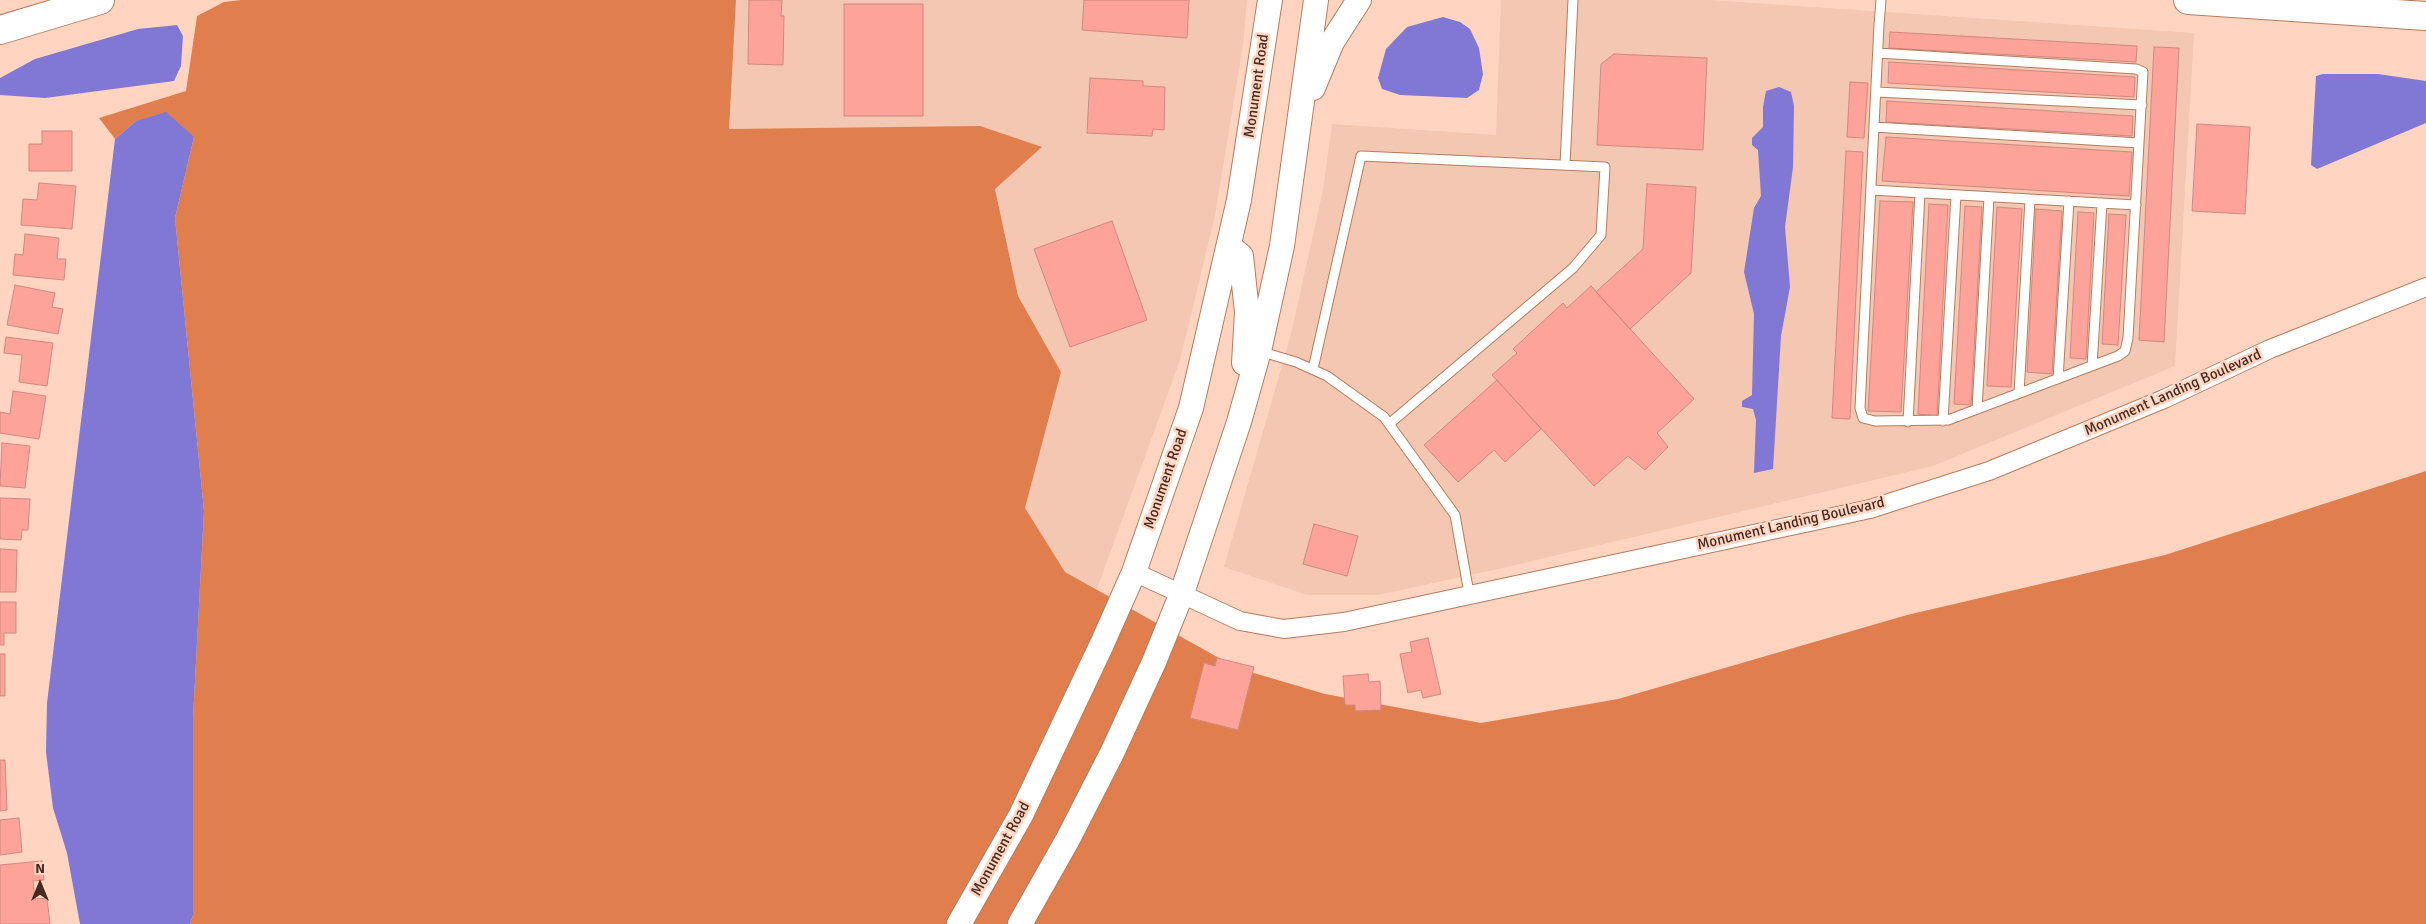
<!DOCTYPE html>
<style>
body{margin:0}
#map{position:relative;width:2426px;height:924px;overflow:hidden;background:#ffd5c2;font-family:Signika,sans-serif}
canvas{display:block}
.north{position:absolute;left:15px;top:859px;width:50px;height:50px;-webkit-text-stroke:4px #ffd5c2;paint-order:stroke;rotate:0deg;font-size:14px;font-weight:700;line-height:20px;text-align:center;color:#462b1f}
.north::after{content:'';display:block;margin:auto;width:18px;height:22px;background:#462b1f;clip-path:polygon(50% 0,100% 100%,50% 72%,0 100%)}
</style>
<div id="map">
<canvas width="2426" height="924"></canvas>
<div class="north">N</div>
</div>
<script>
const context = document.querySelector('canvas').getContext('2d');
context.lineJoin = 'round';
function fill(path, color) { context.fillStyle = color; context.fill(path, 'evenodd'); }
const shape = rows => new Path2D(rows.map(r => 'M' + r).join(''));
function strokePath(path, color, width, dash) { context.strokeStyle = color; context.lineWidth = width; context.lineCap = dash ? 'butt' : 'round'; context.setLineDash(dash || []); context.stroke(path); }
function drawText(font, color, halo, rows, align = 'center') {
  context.font = font + ' Signika,sans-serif'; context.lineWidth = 5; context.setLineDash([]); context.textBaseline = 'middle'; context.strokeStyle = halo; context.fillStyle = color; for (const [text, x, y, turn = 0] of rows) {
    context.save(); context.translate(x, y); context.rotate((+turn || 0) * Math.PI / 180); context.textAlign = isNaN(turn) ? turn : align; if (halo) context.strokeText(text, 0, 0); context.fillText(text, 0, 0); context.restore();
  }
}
const built = shape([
 [736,0,1247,0,1243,45,1215,216,1180,360,1097,589,1065,572,1025,508,1061,372,1018,296,995,189,1041,148,884,128,729,129],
 [1501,0,1710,0,2194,33,2175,366,1933,466,1507,567,1378,595,1307,595,1224,567,1291,334,1323,190,1332,124,1496,135]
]);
const forest = shape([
 [241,0,736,0,729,129,980,126,1042,147,995,189,1018,296,1061,372,1025,508,1065,572,1237,668,1325,694,1481,723,1618,699,1907,615,2165,555,2426,471,2426,924,190,924,193,915,193,718,204,511,175,218,194,137,136,121,115,139,99,118,186,91,197,16,224,2]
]);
const water = shape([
 [1443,17,1460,22,1470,29,1479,48,1483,74,1479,90,1467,98,1400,95,1382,89,1378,78,1386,49,1407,27],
 [177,25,183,36,181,66,174,81,45,98,0,95,0,78,35,59,138,29],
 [2323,74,2378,74,2426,81,2426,123,2317,169,2311,165,2316,76],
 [1779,87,1791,92,1794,106,1793,167,1785,227,1790,287,1781,336,1773,469,1754,473,1756,420,1753,409,1742,407,1742,401,1752,395,1754,314,1744,272,1754,208,1761,196,1758,150,1752,145,1752,138,1763,127,1763,107,1766,91],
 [166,112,194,137,175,218,204,511,193,718,193,915,190,924,80,924,67,853,53,808,46,752,47,703,115,139,136,121]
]);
const building = shape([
 [749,0,782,0,781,16,784,16,783,65,748,64,749,0],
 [1084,0,1189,0,1187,38,1082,30,1084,0],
 [844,4,923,4,923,116,844,116,844,4],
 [1890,32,2137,46,2136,62,1889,48,1890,32],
 [2154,47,2179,48,2164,342,2139,340,2154,47],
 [1614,54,1707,58,1703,150,1597,145,1601,64,1614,54],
 [1889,62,2135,77,2134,97,1888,83,1889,62],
 [1090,78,1143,81,1143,86,1165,87,1164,130,1153,129,1152,136,1087,133,1090,78],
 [1850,82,1868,83,1864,138,1847,137,1850,82],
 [1887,101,2133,116,2132,136,1886,122,1887,101],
 [2197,124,2250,127,2245,214,2192,211,2197,124],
 [42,131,72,131,72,171,29,171,29,144,42,144,42,131],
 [1886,137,2132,152,2129,196,1882,181,1886,137],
 [1846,151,1863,152,1850,419,1832,418,1846,151],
 [39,183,76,186,72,229,21,225,23,199,37,200,39,183],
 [1647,184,1696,187,1691,273,1630,329,1596,292,1643,249,1647,184],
 [1880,201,1913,202,1901,412,1868,411,1880,201],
 [1929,204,1948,205,1937,416,1918,414,1929,204],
 [1965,206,1982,207,1971,405,1954,404,1965,206],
 [1997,207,2022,209,2011,387,1987,386,1997,207],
 [2036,209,2062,211,2052,374,2027,372,2036,209],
 [2078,212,2094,213,2086,359,2070,358,2078,212],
 [2109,214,2126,215,2118,345,2102,344,2109,214],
 [1112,221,1147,320,1070,347,1034,249,1112,221],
 [25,234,59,238,57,259,66,259,64,280,13,275,15,254,23,255,25,234],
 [15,285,55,293,52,307,63,309,58,334,7,325,15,285],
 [1591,286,1694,399,1657,433,1668,447,1645,470,1628,456,1594,486,1492,375,1517,353,1513,349,1563,303,1567,308,1591,286],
 [6,337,53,343,47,386,19,382,22,355,4,353,6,337],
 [1497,380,1541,429,1505,462,1494,450,1458,482,1424,445,1497,380],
 [13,391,46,396,39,439,0,433,0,412,10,414,13,391],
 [2,443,30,446,25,488,0,486,2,443],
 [0,498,30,499,28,530,22,530,21,540,0,539,0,498],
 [1314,524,1358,536,1347,576,1303,564,1314,524],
 [0,549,17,550,16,592,0,592,0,549],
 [0,602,16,602,16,633,4,633,4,645,0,645,0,602],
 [1428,638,1441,694,1423,698,1421,690,1408,693,1400,654,1412,652,1410,642,1428,638],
 [0,654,5,654,5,696,0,696,0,654],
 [1217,658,1254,667,1238,730,1190,718,1204,663,1215,666,1217,658],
 [1368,674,1369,682,1380,681,1381,710,1355,711,1355,705,1345,705,1343,676,1368,674],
 [0,760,5,760,7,810,0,811,0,760],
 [19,818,22,852,0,855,0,820,19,818],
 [42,861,44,880,33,881,35,899,47,898,50,924,0,924,0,865,42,861]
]);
const lane = shape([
 [1878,53,2136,69,2143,72,2128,338,2125,351,2118,356,1948,420,1875,421,1863,418,1860,408,1879,25,1881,0],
 [1876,92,2142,105],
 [1874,127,2139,143],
 [1565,165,1573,0],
 [1871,190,2136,205],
 [1259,351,1296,362,1327,376,1384,417,1455,515,1469,593],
 [2092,366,2102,203],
 [1313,369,1361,156,1605,167,1601,235,1573,268,1389,424],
 [2058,379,2069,201],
 [2019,393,2030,199],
 [1977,409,1989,197],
 [1943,421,1956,195],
 [1908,422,1920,193]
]);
const street = shape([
 [1134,572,1240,621,1284,629,1344,622,1870,509,1989,471,2164,399,2270,349,2426,287]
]);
const secondary = shape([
 [1313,88,1332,42,1359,0],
 [1229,246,1241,256,1247,312,1244,363],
 [959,924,1021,815,1102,644,1134,572,1191,408,1239,200,1270,0],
 [1020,924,1068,839,1112,753,1154,662,1182,593,1239,422,1259,351,1282,246,1316,0]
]);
const primary = shape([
 [2188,0,2426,16],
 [0,30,100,0]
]);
const streetNames = [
 ["Monument Road",1257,86,-82],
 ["Monument Landing Boulevard",2173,393,-24],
 ["Monument Road",1166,479,-71],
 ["Monument Landing Boulevard",1791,524,-13],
 ["Monument Road",1001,849,-61]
];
fill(built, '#f3c7b1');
fill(forest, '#e07f4d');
fill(water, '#8177d4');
fill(building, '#fea399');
strokePath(building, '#d08880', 1);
strokePath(lane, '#b97b5c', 11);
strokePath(street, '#b97b5c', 20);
strokePath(secondary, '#b97b5c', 26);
strokePath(primary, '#b97b5c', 30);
strokePath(lane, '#fff', 9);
strokePath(street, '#fff', 18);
strokePath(secondary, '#fff', 24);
strokePath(primary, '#fff', 28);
drawText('15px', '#462b1f', '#ffd5c2', streetNames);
</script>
